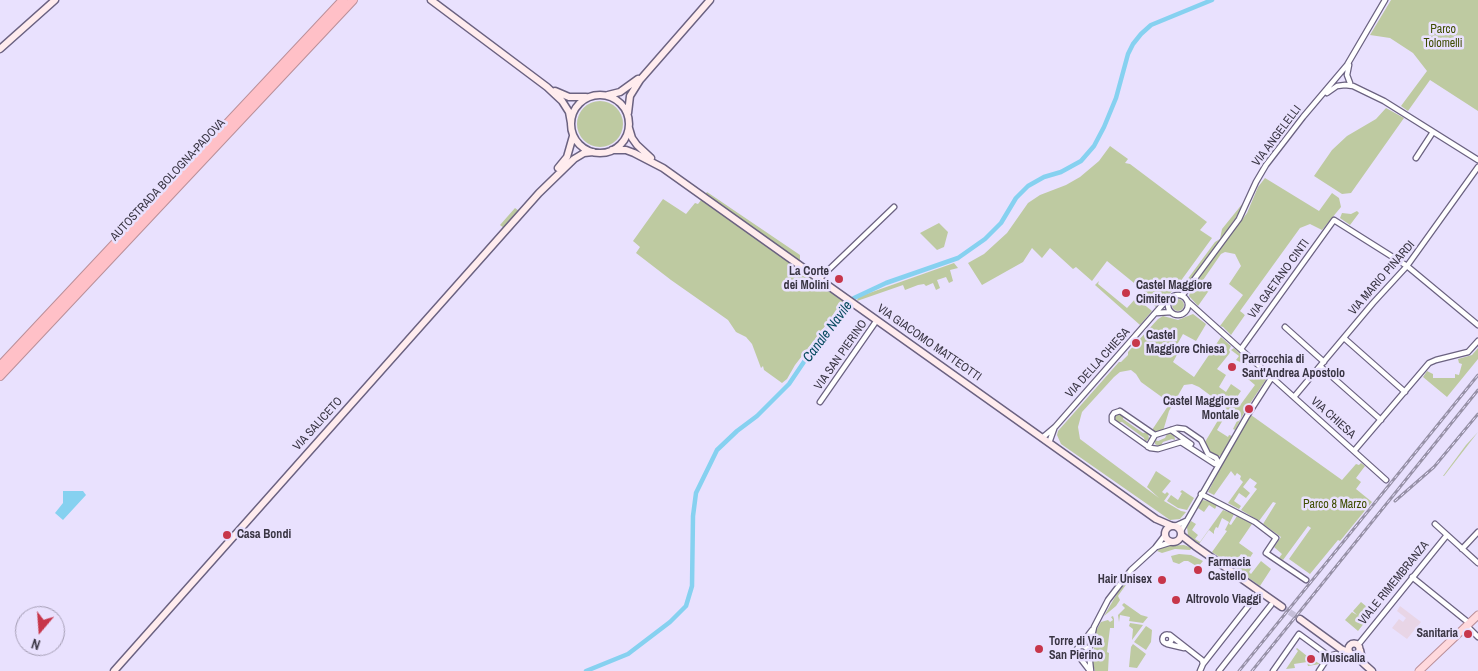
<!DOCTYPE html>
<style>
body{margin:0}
#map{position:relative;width:1478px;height:671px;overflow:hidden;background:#e9e1fe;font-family:"Archivo Narrow",sans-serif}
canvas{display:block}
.north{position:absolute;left:15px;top:606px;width:50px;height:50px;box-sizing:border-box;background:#e9e1fe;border:1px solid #a39cb3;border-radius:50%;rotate:198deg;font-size:14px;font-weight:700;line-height:20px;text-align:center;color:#393543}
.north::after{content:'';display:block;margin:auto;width:18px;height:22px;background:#c7364a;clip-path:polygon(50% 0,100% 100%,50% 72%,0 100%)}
</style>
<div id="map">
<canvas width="1478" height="671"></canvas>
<div class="north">N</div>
</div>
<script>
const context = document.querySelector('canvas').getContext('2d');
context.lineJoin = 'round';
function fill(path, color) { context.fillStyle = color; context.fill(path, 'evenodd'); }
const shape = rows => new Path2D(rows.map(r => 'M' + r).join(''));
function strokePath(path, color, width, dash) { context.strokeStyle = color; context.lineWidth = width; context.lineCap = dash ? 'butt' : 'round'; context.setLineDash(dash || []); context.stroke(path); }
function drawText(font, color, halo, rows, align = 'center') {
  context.font = font + ' "Archivo Narrow",sans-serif'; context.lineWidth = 5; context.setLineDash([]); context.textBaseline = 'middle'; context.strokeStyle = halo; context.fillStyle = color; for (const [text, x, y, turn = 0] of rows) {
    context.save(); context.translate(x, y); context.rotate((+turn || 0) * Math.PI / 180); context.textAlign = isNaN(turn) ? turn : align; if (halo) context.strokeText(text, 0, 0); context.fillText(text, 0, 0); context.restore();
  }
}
const education = shape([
 [1400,606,1421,622,1407,639,1392,628,1399,619,1403,622,1406,618,1397,611]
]);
const green = shape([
 [1391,0,1478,0,1478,111,1430,80,1408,111,1401,106,1427,71,1413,53,1390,38,1370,35],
 '577 124a23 23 0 1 1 46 0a23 23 0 1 1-46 0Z',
 [1386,108,1404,118,1351,193,1342,194,1314,176,1332,150,1347,136,1376,119],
 [1110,146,1128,159,1125,163,1130,164,1207,222,1200,230,1212,238,1180,282,1160,305,1158,304,1156,307,1147,300,1150,296,1107,261,1092,281,1076,267,1073,269,1050,248,1042,258,1032,248,1023,262,982,285,968,263,984,254,1007,233,1028,203,1040,195,1066,185,1080,177,1099,161],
 [1265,178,1319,211,1332,193,1339,198,1341,207,1322,230,1310,224,1300,228,1240,311,1245,315,1231,335,1223,327,1220,326,1243,295,1229,284,1241,266,1235,254,1225,252,1221,254,1201,283,1207,284,1210,289,1198,306,1189,296,1190,292,1190,289,1247,213,1258,187],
 [707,192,800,255,800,266,848,300,836,310,829,321,795,365,787,379,782,383,764,370,763,366,761,368,752,344,746,337,736,332,728,320,671,280,636,253,640,247,633,241,663,199,686,214,695,203,698,204],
 [1243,203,1244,204,1235,219,1220,240,1182,292,1181,288,1215,242,1220,239,1222,229],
 [515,208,519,211,504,228,500,225],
 [1357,211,1359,213,1350,225,1340,218,1342,213,1351,214],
 [939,223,948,232,944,247,937,250,920,233],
 [954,263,958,268,950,270,953,281,949,283,946,277,937,280,940,288,936,290,933,283,926,286,924,284,918,285,905,290,903,285,857,301,858,297],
 [1099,281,1098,284,1127,308,1136,298,1152,311,1140,325,1095,285],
 '1172 305a6 6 0 1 1 12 0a6 6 0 1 1-12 0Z',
 [1193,314,1206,324,1205,326,1196,341,1183,334,1174,350,1178,353,1173,362,1194,377,1221,337,1231,346,1229,350,1230,352,1229,354,1217,369,1226,375,1219,387,1226,392,1231,384,1241,391,1235,400,1241,404,1255,385,1248,379,1256,368,1267,378,1245,411,1235,430,1233,429,1238,419,1227,413,1217,430,1228,437,1229,435,1232,436,1222,454,1218,457,1209,453,1205,442,1226,407,1199,387,1192,384,1184,385,1169,411,1163,431,1158,432,1152,430,1170,403,1141,382,1136,374,1131,370,1120,372,1114,377,1082,412,1078,427,1080,439,1159,498,1147,487,1156,471,1171,481,1162,492,1165,494,1167,492,1169,494,1164,501,1181,511,1186,512,1180,519,1170,520,1061,444,1057,435,1058,431,1119,362,1121,362,1128,355,1128,352,1158,319,1163,316,1178,320],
 [1234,348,1249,362,1246,365,1236,360,1239,356,1231,350],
 [1478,348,1478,359,1447,397,1423,377,1427,371,1433,374,1433,378,1455,378,1455,374,1459,375,1462,364,1459,363,1458,359,1472,355],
 [1118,413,1124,415,1123,419,1143,433,1148,432,1149,439,1145,442,1144,438,1122,422,1117,423,1114,418],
 [1251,415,1342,480,1356,464,1359,465,1361,463,1365,466,1356,478,1361,482,1356,489,1372,502,1340,541,1338,540,1310,574,1289,559,1311,528,1308,526,1283,560,1279,558,1282,554,1274,547,1281,537,1263,524,1276,503,1273,502,1259,521,1241,510,1257,489,1254,487,1257,483,1250,478,1243,487,1250,493,1246,498,1239,493,1234,501,1241,506,1239,509,1228,503,1243,482,1240,479,1241,476,1237,473,1235,476,1231,471,1214,495,1208,492,1226,457],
 [1478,432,1444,476,1443,476,1466,445],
 [1171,433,1174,434,1175,440,1172,439,1163,442,1160,447,1155,444,1155,440,1158,441,1165,438,1167,434],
 [1182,490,1194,498,1187,510,1178,508,1167,501,1171,495,1178,500,1182,493,1180,492],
 [1202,500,1209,501,1217,505,1215,509,1209,505,1204,512,1198,508],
 [1223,510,1234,514,1229,524,1231,525,1237,516,1252,524,1239,543,1253,553,1249,559,1241,554,1237,560,1244,565,1243,567,1246,569,1249,565,1252,567,1249,572,1251,574,1261,561,1271,569,1260,586,1246,576,1246,575,1212,552,1227,531,1225,530,1229,522,1222,518,1218,528,1216,527,1214,531,1214,534,1209,530,1199,544,1188,535,1187,527,1191,521,1196,524,1192,530,1198,535,1195,539,1200,542],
 [1184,545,1192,548,1190,550,1175,549,1162,553,1157,551,1163,546],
 [1179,554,1191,555,1203,561,1198,567,1188,561,1184,561,1179,564,1173,562,1171,556],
 [1135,572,1118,596,1120,600,1116,606,1104,616,1118,592],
 [1361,602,1373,612,1358,631,1345,620,1352,612,1357,615,1353,611],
 [1124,603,1141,615,1148,617,1143,623,1129,621,1130,617,1120,615,1119,622,1118,615,1125,608,1122,605],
 [1113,616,1114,619,1114,628,1110,628,1107,652,1109,653,1108,671,1095,671,1092,661,1095,651,1092,645,1093,636,1101,622,1108,620,1110,622,1113,620,1111,617],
 [1130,623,1143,625,1132,640,1133,629,1129,626],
 [1146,626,1152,630,1151,642,1146,650,1134,642],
 [1133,644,1146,654,1137,668,1129,667,1131,647],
 [1297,648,1307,656,1320,664,1308,666,1307,662,1294,664,1295,668,1286,669,1298,651,1296,649]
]);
const water = shape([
 [63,491,83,491,86,495,63,520,55,513,63,503]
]);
const canal = shape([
 [586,671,628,654,670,622,686,606,692,586,693,516,696,493,717,450,737,431,757,416,789,384,816,344,845,306,854,298,886,283,958,258,985,239,1001,223,1016,198,1028,186,1044,177,1061,172,1081,161,1094,146,1104,127,1116,98,1128,54,1133,44,1141,34,1151,25,1212,0]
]);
const secondaryTunnel = shape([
 [1282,607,1300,619]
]);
const street = shape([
 [1349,65,1347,75,1350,83],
 [1327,93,1337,86,1345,85,1353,86,1384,101,1478,160],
 [1416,158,1433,132],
 [819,279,894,207],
 '1168 305a10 10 0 1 1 20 0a10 10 0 1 1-20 0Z',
 [1182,296,1239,219,1256,182,1266,165,1303,117,1347,65,1385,0],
 [1187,301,1386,480],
 [1157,313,1171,312],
 [1285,327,1324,362],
 [1344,338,1405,392],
 [1241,349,1334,220,1407,266,1478,325],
 [1320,366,1381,420],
 [1294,397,1373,303,1407,266,1478,167],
 [820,402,877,320],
 [1120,411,1155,435,1177,428,1185,429,1201,440,1208,454,1216,458,1219,464,1215,464,1181,442,1158,449,1150,448,1112,421,1112,416,1114,413,1120,411],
 [1171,430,1191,444],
 [1042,438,1055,427,1164,303,1169,299],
 [1049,443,1054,429],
 [1148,447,1155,435],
 [1354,451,1429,363,1436,360,1468,352,1478,341],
 [1201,494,1255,522,1276,538,1266,553,1306,580],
 [1435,524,1478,563],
 [1175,526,1186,521],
 [1181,531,1247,416,1272,377],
 [1156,547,1172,542],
 [1462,549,1478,532],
 [1412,577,1469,623],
 [1467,626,1478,637],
 '1162.5 639a4.5 4.5 0 1 1 9 0a4.5 4.5 0 1 1-9 0Z',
 [1170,635,1202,660,1203,664,1200,671],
 [1167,644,1184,648],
 [1358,645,1447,535],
 '1076 652a6 6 0 1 1 12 0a6 6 0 1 1-12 0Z',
 [1080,646,1092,630],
 [1089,650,1094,627,1108,600,1131,570,1155,548,1165,535],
 [1089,653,1091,671],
 [1080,658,1090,671],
 [1203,664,1257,595],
 [1219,671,1271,605],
 [1273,671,1299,634,1329,656],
 [1319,671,1329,656,1336,654,1344,659,1350,653]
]);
const secondary = shape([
 [431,0,547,87,562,101,569,112,571,123],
 [0,49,55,0],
 [555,91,569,97,586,97],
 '571 124a29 29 0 1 1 58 0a29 29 0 1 1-58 0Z',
 [608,95,620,92,638,79],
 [628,113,630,96,640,80,710,0],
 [629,128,632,138,637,145,651,158],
 [612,150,626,150,634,153,663,168,1156,519,1172,526],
 [558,168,567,157,573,136],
 '1165 534a8 8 0 1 1 16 0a8 8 0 1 1-16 0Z',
 [1181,535,1195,546,1282,607],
 [1300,619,1341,649,1350,653],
 '1348.5 649a5.5 5.5 0 1 1 11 0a5.5 5.5 0 1 1-11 0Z',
 [1360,650,1363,663,1372,671],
 [114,671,539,193,574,159,584,153,593,152]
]);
const primary = shape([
 [1419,671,1478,615]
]);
const highway = shape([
 [0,366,343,0],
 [0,376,353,0]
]);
const rail = shape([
 [1395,501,1434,467,1478,414],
 [1239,671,1478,375],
 [1252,671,1478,390]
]);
const markers = [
 [839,279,5,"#c7364a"],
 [1126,293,5,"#c7364a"],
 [1136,343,5,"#c7364a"],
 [1232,367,5,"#c7364a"],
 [1249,409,5,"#c7364a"],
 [227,535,5,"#c7364a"],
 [1198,570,5,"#c7364a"],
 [1162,580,5,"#c7364a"],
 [1176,600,5,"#c7364a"],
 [1468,634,5,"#c7364a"],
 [1039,649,5,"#c7364a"],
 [1311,659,5,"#c7364a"]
];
const parkNames = [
 ["Parco",1443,30],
 ["Tolomelli",1443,44],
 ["Parco 8 Marzo",1335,505]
];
const streetNames = [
 ["VIA ANGELELLI",1277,136,-53],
 ["AUTOSTRADA BOLOGNA-PADOVA",168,180,-47],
 ["VIA MARIO PINARDI",1382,278,-49],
 ["VIA GAETANO CINTI",1279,279,-54],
 ["VIA GIACOMO MATTEOTTI",929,343,35],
 ["VIA SAN PIERINO",841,355,-55],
 ["VIA DELLA CHIESA",1098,363,-48],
 ["VIA CHIESA",1333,418,42],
 ["VIA SALICETO",318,424,-48],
 ["VIALE RIMEMBRANZA",1394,583,-51]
];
const poiNames = [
 ["La Corte",829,272,"right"],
 ["dei Molini",829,286,"right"],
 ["Castel Maggiore",1136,286],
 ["Cimitero",1136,300],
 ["Castel",1146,336],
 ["Maggiore Chiesa",1146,350],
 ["Parrocchia di",1242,360],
 ["Sant'Andrea Apostolo",1242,374],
 ["Castel Maggiore",1239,402,"right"],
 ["Montale",1239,416,"right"],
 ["Casa Bondi",237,535],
 ["Farmacia",1208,563],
 ["Castello",1208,577],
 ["Hair Unisex",1152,580,"right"],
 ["Altrovolo Viaggi",1186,600],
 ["Sanitaria",1458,634,"right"],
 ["Torre di Via",1049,642],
 ["San Pierino",1049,656],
 ["Musicalia",1321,659]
];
const waterNames = [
 ["Canale Navile",828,332,-53]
];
fill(education, '#e8d5e6');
fill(green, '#becaa1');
fill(water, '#86d1f0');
strokePath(canal, '#86d1f0', 4.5);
strokePath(secondaryTunnel, '#c6bfd9', 6, [6, 3]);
strokePath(street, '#6b6281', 7);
strokePath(secondary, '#6b6281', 9);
strokePath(primary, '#ba8f99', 9);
strokePath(highway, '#ba8f99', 10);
strokePath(street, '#fff', 4.5);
strokePath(secondary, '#ffecee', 6);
strokePath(primary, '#ffd9dd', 7);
strokePath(highway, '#ffc0c7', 8);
strokePath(rail, '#9791a7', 3);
strokePath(rail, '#e9e1fe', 1, [4]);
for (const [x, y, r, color] of markers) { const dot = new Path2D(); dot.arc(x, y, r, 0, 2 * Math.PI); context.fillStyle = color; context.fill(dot); strokePath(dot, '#e9e1fe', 2); }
drawText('12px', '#3f4d02', '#e9e1fe', parkNames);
drawText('12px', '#393543', '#e9e1fe', streetNames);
drawText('bold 12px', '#393543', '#e9e1fe', poiNames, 'left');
drawText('italic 14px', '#05495e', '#e9e1fe', waterNames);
</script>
